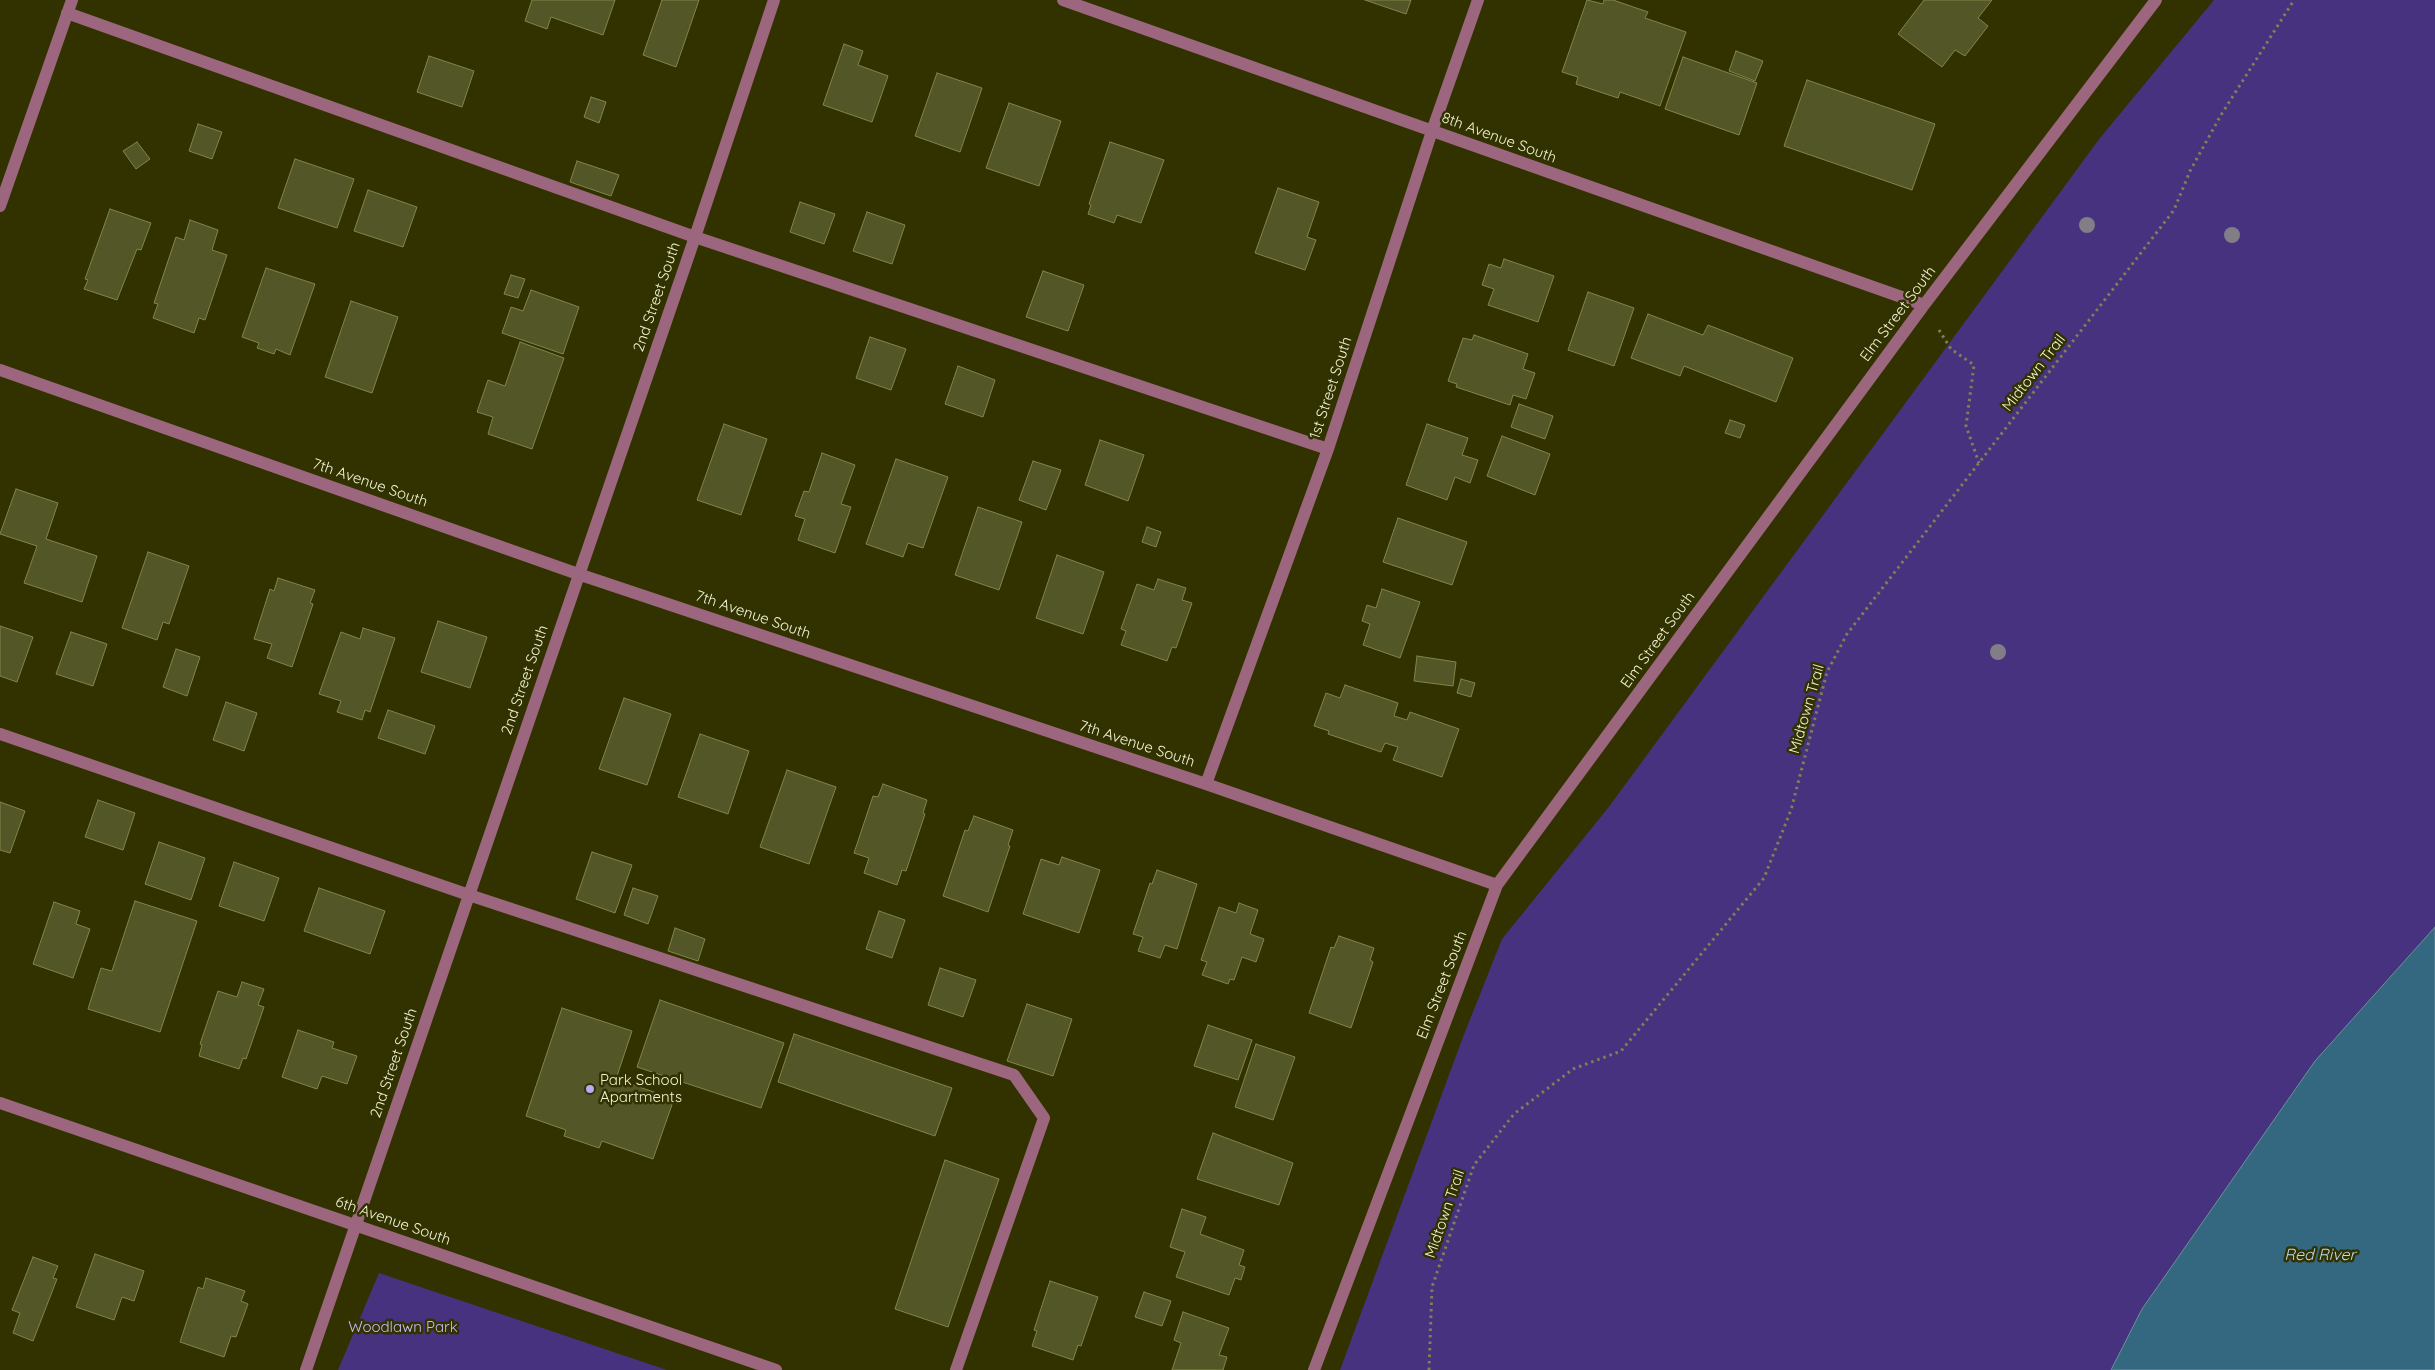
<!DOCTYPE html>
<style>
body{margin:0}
canvas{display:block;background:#313200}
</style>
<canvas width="2435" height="1370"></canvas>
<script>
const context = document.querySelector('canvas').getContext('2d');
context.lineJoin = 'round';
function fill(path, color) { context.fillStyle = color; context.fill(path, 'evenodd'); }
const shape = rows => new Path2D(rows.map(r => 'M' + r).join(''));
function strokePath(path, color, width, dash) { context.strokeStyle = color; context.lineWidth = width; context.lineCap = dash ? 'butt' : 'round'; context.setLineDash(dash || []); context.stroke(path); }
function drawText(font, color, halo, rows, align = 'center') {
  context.font = font + ' Quicksand,sans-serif'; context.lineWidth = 5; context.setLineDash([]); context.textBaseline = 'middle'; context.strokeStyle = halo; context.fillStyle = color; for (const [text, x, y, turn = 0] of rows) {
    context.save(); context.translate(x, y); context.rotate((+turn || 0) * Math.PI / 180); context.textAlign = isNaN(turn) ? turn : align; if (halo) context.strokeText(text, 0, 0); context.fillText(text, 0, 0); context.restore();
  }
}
const green = shape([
 [2214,0,2435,0,2435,927,2315,1061,2142,1309,2111,1370,1340,1370,1463,1037,1502,939,1608,808,2100,138],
 [379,1273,667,1370,338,1370]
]);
const water = shape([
 [2435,927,2435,1370,2111,1370,2142,1309,2315,1061,2435,927]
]);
const building = shape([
 [532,0,615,0,603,35,551,17,547,29,525,21,532,0],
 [662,0,699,0,676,67,643,55,662,0],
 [1365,0,1411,0,1406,14,1365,0],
 [1587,0,1603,4,1604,0,1613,0,1648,12,1645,18,1686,32,1660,106,1620,92,1618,98,1576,84,1578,77,1562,72,1587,0],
 [1924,0,1992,0,1978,18,1988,26,1965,56,1955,50,1942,67,1898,34,1924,0],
 [844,44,863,51,858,65,888,76,872,122,823,105,844,44],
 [1736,51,1763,61,1755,81,1729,71,1736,51],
 [429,56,474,71,462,107,417,92,429,56],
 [1683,57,1757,83,1739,135,1665,109,1683,57],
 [937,73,982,88,960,152,915,136,937,73],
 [1807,80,1935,124,1912,190,1784,146,1807,80],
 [591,97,606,102,599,123,584,117,591,97],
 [1009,103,1061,121,1039,186,986,168,1009,103],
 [198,124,222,132,212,159,189,151,198,124],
 [137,142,150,159,136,169,123,151,137,142],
 [1110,142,1164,160,1141,223,1117,215,1114,223,1088,214,1091,205,1089,204,1110,142],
 [295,159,354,179,337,228,278,208,295,159],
 [577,161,619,175,611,196,570,182,577,161],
 [1278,188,1319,202,1307,237,1316,240,1305,270,1255,253,1278,188],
 [368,190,417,207,403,247,354,231,368,190],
 [800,202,835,214,824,244,790,232,800,202],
 [110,209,151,223,141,250,137,249,117,300,84,289,88,280,85,279,110,209],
 [867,212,905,225,892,264,853,251,867,212],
 [190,220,218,230,212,250,227,255,205,320,199,318,194,333,153,318,158,304,154,303,176,237,184,240,190,220],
 [1504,259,1554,276,1538,322,1488,305,1494,289,1482,285,1489,264,1501,268,1504,259],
 [266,268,315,284,290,355,276,349,274,354,257,348,259,343,242,337,266,268],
 [1043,271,1084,285,1068,331,1026,317,1043,271],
 [511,275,525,279,518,298,504,294,511,275],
 [531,290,579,307,563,354,502,333,511,307,523,311,531,290],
 [1588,292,1634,308,1614,366,1568,350,1588,292],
 [351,301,398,317,372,393,325,377,351,301],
 [1648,314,1703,335,1708,325,1793,358,1776,402,1684,366,1680,376,1631,358,1648,314],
 [1474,335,1528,354,1523,369,1535,373,1526,399,1513,395,1510,405,1456,387,1457,384,1448,381,1463,338,1472,340,1474,335],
 [870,337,906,349,891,390,856,378,870,337],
 [520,342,564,358,532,449,488,434,493,417,477,412,488,380,505,386,520,342],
 [958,366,995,380,983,417,945,404,958,366],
 [1519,404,1553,416,1545,439,1511,427,1519,404],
 [1730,420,1745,425,1740,438,1725,433,1730,420],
 [724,424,767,439,741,515,697,500,724,424],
 [1427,424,1468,438,1462,455,1478,460,1470,483,1455,477,1447,500,1406,485,1427,424],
 [1502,436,1550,454,1535,495,1487,476,1502,436],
 [1100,440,1144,455,1128,501,1085,485,1100,440],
 [822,453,855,465,841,504,851,507,835,553,798,540,805,519,795,516,804,491,809,492,822,453],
 [896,459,948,477,923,548,908,543,903,557,866,544,896,459],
 [1033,461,1061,470,1046,510,1019,500,1033,461],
 [16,489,58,503,46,539,97,556,82,602,24,583,37,546,0,534,16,489],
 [978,507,1022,522,999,590,955,575,978,507],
 [1398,518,1467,542,1452,585,1383,562,1398,518],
 [1147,527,1161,532,1156,547,1142,542,1147,527],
 [148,552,189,566,169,624,163,622,157,640,122,628,148,552],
 [1057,555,1104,572,1083,634,1036,618,1057,555],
 [278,578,315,590,310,603,313,604,292,667,267,658,272,644,254,639,270,589,274,591,278,578],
 [1158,579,1186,588,1182,600,1192,603,1176,648,1172,647,1167,661,1121,645,1126,631,1121,629,1137,584,1154,590,1158,579],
 [1382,589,1420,602,1400,658,1363,645,1370,624,1362,621,1367,605,1376,608,1382,589],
 [438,621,487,637,470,688,421,672,438,621],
 [0,626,33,637,17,682,0,676,0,626],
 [363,628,395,638,370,712,365,710,362,720,337,712,341,701,319,694,341,632,360,639,363,628],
 [71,632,107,644,93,686,56,674,71,632],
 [176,649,200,657,187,696,163,687,176,649],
 [1417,656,1456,662,1453,686,1414,681,1417,656],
 [1461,679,1475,683,1471,697,1457,693,1461,679],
 [1345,685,1398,703,1394,716,1407,720,1410,712,1459,729,1442,777,1393,760,1398,747,1385,743,1381,752,1328,734,1329,731,1314,726,1326,693,1340,698,1345,685],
 [624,698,671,714,647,785,599,769,624,698],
 [226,702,257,713,244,751,213,740,226,702],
 [388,710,435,726,425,754,378,738,388,710],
 [700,734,749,751,728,814,678,797,700,734],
 [787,770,836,787,809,864,760,847,787,770],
 [883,784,927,800,923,813,925,814,906,871,902,870,897,885,864,873,869,858,854,853,873,796,878,797,883,784],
 [98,800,135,813,123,850,85,837,98,800],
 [0,802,25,811,10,853,0,850,0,802],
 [974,816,1013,830,1008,845,1010,846,988,912,943,896,965,830,968,831,974,816],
 [159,842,205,858,191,900,145,884,159,842],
 [592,852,632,865,615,913,576,899,592,852],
 [1062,857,1100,870,1079,933,1023,914,1041,859,1059,865,1062,857],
 [234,862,279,878,264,921,219,906,234,862],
 [1157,870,1197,884,1177,949,1165,945,1160,958,1138,951,1143,937,1133,934,1150,883,1152,884,1157,870],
 [319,888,385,911,370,954,304,931,319,888],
 [633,888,658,896,648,924,624,915,633,888],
 [135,901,197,921,160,1032,88,1009,101,968,112,971,135,901],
 [54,902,80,911,76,924,90,929,73,978,33,964,54,902],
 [1239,903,1258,910,1250,934,1264,939,1256,962,1242,957,1234,980,1230,979,1228,984,1202,975,1207,962,1201,960,1219,907,1236,913,1239,903],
 [879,911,905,920,892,958,866,949,879,911],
 [675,928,705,939,698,961,668,951,675,928],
 [1339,936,1374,948,1370,960,1373,962,1351,1028,1309,1013,1331,947,1334,948,1339,936],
 [940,968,976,980,963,1017,928,1005,940,968],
 [242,982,264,989,258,1005,264,1007,246,1059,243,1058,239,1069,199,1056,202,1045,200,1044,218,991,237,997,242,982],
 [660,1000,784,1043,761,1108,637,1067,660,1000],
 [1027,1004,1072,1019,1053,1076,1007,1061,1027,1004],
 [562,1008,632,1031,616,1079,674,1099,653,1159,602,1141,599,1148,564,1136,566,1130,526,1116,562,1008],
 [1208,1025,1252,1040,1238,1080,1194,1066,1208,1025],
 [298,1030,334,1042,332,1048,357,1056,347,1084,322,1076,317,1089,282,1077,298,1030],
 [794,1034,952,1088,935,1136,778,1082,794,1034],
 [1256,1044,1295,1057,1273,1120,1235,1107,1256,1044],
 [1213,1133,1293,1163,1279,1205,1197,1179,1213,1133],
 [945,1160,999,1179,948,1327,895,1309,945,1160],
 [1182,1209,1206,1217,1200,1234,1244,1250,1239,1265,1245,1267,1241,1280,1235,1278,1229,1295,1176,1277,1185,1252,1170,1247,1182,1209],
 [95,1254,144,1271,134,1301,122,1297,114,1320,76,1307,95,1254],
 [33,1257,58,1266,53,1278,57,1279,33,1341,13,1333,20,1313,12,1310,33,1257],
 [206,1278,245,1291,241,1301,248,1304,236,1337,231,1336,224,1357,180,1342,198,1287,203,1289,206,1278],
 [1050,1281,1098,1297,1081,1346,1078,1345,1073,1360,1032,1346,1037,1331,1034,1330,1050,1281],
 [1144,1292,1171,1301,1162,1326,1135,1317,1144,1292],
 [1183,1312,1229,1328,1219,1355,1227,1357,1223,1370,1172,1370,1181,1343,1174,1340,1183,1312]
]);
const path = shape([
 [1939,330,1951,349,1974,365,1966,426,1979,463],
 [1429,1370,1432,1287,1474,1165,1514,1114,1573,1069,1621,1051,1764,878,1791,810,1827,672,1847,634,2174,210,2190,171,2221,115,2294,0]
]);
const minor = shape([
 [1063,0,1924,305],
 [67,13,695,237,1328,449],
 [0,206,72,0],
 [0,370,578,574,1206,784,1497,885],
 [0,734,469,895,1014,1075,1044,1118,956,1370],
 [1206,784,1328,449,1432,131,1478,0],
 [0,1103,776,1370],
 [306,1370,695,237,774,0],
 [1314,1370,1497,885,1924,305,2156,0]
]);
const trees = [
 [2087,225],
 [2232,235],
 [1998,652]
];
const markers = [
 [590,1089,5,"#b8abf7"]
];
const streetNames = [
 ["8th Avenue South",1499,138,20],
 ["2nd Street South",657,297,-71],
 ["Elm Street South",1898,314,-53],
 ["Midtown Trail",2034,373,-52],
 ["1st Street South",1331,388,-72],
 ["7th Avenue South",370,483,19],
 ["7th Avenue South",753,615,19],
 ["Elm Street South",1658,640,-54],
 ["2nd Street South",525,680,-71],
 ["Midtown Trail",1807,709,-74],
 ["7th Avenue South",1137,744,18],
 ["Elm Street South",1442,985,-69],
 ["2nd Street South",394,1063,-71],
 ["Midtown Trail",1445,1214,-71],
 ["6th Avenue South",393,1221,19]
];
const poiNames = [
 ["Park School",600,1080],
 ["Apartments",600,1097]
];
const parkNames = [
 ["Woodlawn Park",403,1327]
];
const waterNames = [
 ["Red River",2320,1255]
];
fill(green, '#46327e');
fill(water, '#346780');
strokePath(water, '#6d929a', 1);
fill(building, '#535627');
strokePath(building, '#828547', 1);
strokePath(path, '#7e8055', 3, [2.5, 4]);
strokePath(minor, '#9c677e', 12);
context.fillStyle = '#827e87';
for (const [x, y] of trees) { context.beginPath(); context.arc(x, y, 8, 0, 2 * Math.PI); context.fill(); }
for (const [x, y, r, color] of markers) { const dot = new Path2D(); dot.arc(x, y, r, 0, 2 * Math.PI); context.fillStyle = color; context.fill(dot); strokePath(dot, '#313200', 2); }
drawText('15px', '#f2f5d5', '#313200', streetNames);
drawText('15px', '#f2f5d5', '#313200', poiNames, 'left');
drawText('15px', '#c5bcf5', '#313200', parkNames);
drawText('italic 16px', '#bddbec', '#313200', waterNames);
</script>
